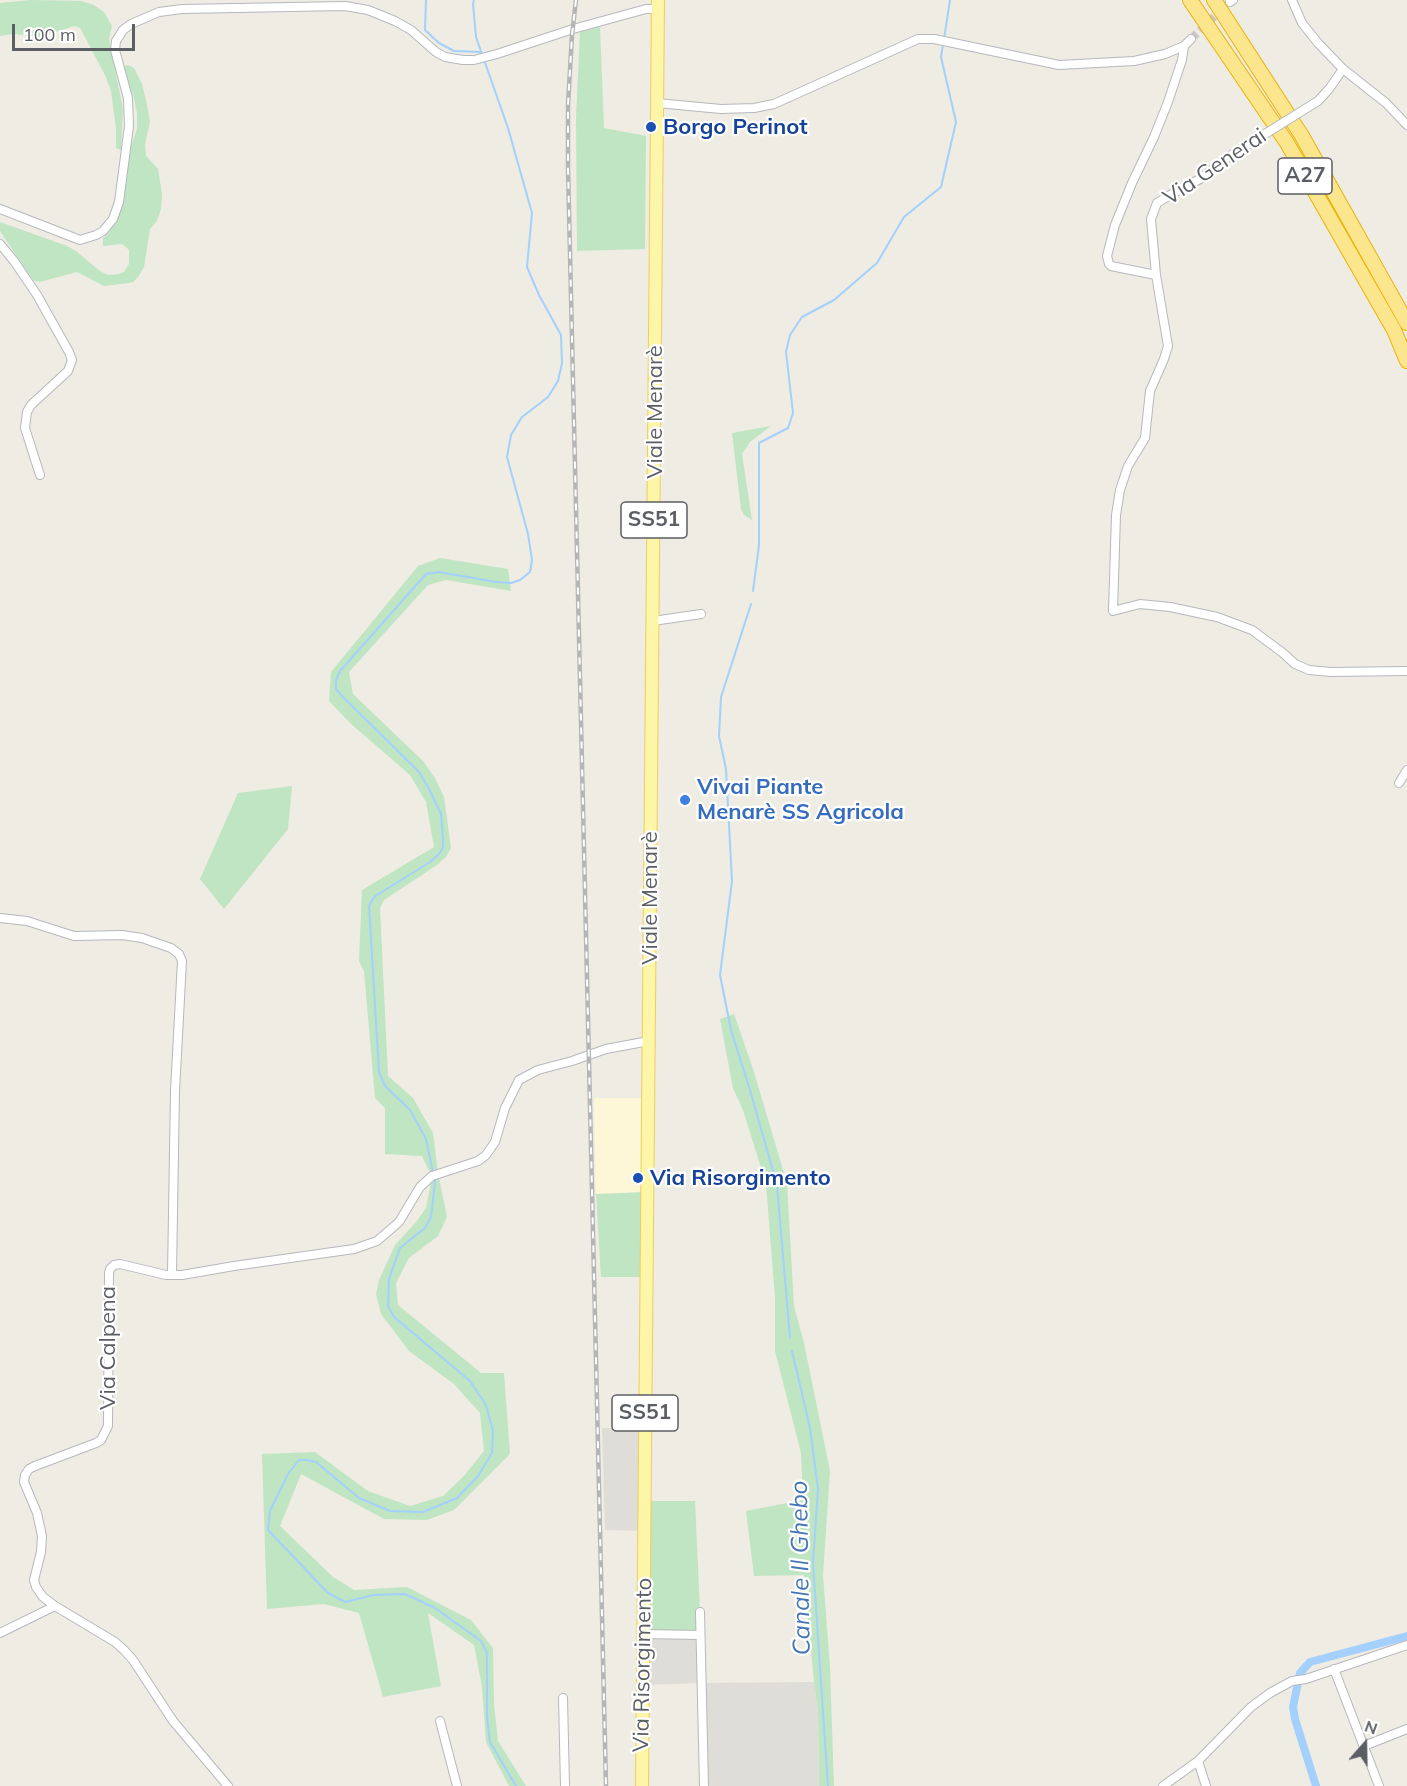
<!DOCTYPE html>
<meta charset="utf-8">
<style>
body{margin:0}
#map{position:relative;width:1407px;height:1786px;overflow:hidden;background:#eeece3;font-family:Mulish,sans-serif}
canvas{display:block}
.north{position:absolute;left:1335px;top:1714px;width:60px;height:60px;-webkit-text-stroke:4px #fff;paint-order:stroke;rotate:20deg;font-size:16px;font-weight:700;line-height:24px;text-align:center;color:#5b5e63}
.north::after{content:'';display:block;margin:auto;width:21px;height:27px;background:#5b5e63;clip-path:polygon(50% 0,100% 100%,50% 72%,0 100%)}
.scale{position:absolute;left:12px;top:24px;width:123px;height:27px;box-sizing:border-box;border:3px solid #5b5e63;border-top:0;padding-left:8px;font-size:18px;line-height:21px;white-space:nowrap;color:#5b5e63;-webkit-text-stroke:4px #fff;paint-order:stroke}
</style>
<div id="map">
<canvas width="1407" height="1786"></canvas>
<div class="north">N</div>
<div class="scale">100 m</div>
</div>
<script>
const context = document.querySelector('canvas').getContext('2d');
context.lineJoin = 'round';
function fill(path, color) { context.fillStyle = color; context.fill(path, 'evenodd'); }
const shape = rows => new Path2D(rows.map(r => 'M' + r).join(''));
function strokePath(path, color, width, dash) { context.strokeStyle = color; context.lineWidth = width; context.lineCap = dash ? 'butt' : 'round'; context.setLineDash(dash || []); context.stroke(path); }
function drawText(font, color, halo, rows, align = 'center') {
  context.font = font + ' Mulish,sans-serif'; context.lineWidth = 4.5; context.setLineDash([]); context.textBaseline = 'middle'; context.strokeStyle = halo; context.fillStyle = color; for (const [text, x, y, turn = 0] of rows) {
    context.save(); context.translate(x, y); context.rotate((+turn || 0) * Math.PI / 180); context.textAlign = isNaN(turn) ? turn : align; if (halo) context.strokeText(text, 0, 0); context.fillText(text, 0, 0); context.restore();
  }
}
const commercial = shape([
 [594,1098,649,1098,648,1192,596,1194]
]);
const industrial = shape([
 [602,1428,645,1430,644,1531,605,1530],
 [643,1634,700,1635,702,1683,814,1682,818,1712,819,1786,704,1786,701,1683,643,1685]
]);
const green = shape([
 [31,0,81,1,94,5,104,12,112,26,109,39,123,109,121,150,116,148,116,129,111,91,105,75,80,28,75,26,38,37,13,34,0,36,0,3],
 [600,27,604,128,646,136,645,249,577,251,576,118,580,32],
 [128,65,134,68,142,84,147,105,150,122,145,144,146,156,158,169,162,194,161,209,157,221,150,229,144,267,138,277,133,282,129,283,104,286,77,272,40,282,33,280,0,231,0,222,67,246,76,251,100,271,108,275,119,274,124,272,129,264,129,250,127,248,122,244,103,246,103,238,109,233,113,224,128,154,137,129,137,114,134,98,123,69,124,66],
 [771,426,750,442,742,454,752,520,744,515,741,509,732,433],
 [440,558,508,569,511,591,446,580,428,585,349,672,353,694,423,761,435,778,444,797,451,848,446,857,437,865,384,900,380,908,388,1076,413,1098,433,1133,438,1173,447,1217,438,1236,409,1258,396,1283,398,1305,481,1373,504,1373,510,1454,454,1510,427,1520,384,1519,301,1474,280,1526,333,1577,354,1590,407,1587,471,1620,493,1648,494,1705,498,1741,526,1786,509,1786,486,1742,482,1687,474,1645,428,1613,441,1686,383,1697,359,1613,324,1604,267,1609,262,1454,315,1452,368,1491,410,1506,443,1496,464,1476,484,1451,480,1413,454,1384,409,1351,381,1314,376,1294,379,1280,395,1245,416,1222,426,1208,432,1177,422,1156,385,1154,385,1108,375,1098,364,971,359,961,362,890,434,847,426,802,410,775,350,723,329,701,331,672,418,566],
 [292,786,288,829,224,909,200,879,238,793],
 [734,1014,753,1069,787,1183,794,1306,804,1343,830,1471,823,1575,830,1667,834,1786,819,1786,818,1712,814,1682,804,1575,754,1576,746,1511,803,1500,801,1453,775,1351,775,1298,766,1184,743,1110,733,1088,720,1019],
 [648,1192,647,1277,601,1277,596,1194],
 [645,1501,695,1501,700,1612,700,1635,643,1634]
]);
const stream = shape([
 [426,0,425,30,439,43,454,51,481,52],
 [474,0,473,4,476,37,508,128,532,213,527,267,539,295,561,335,562,363,558,381,548,397,522,417,511,435,507,457,528,534,532,560,530,572,520,580,511,583,496,582,439,572,426,574,340,671,336,680,336,689,343,697,419,772,429,789,441,814,443,839,443,848,439,854,430,862,374,897,369,906,379,1072,385,1086,410,1110,426,1139,435,1182,431,1217,425,1228,400,1248,389,1279,388,1306,394,1317,470,1381,486,1405,493,1431,492,1453,478,1476,457,1498,423,1512,390,1511,359,1498,316,1462,307,1460,299,1460,288,1474,270,1511,268,1530,328,1593,345,1602,374,1595,405,1594,435,1608,481,1641,487,1653,487,1717,490,1742,516,1786],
 [944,39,950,0],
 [753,591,759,545,759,443,788,428,793,413,786,352,790,335,802,317,834,300,877,263,904,217,941,187,956,122,941,57,943,44],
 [751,604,721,697,719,736,726,769,732,881,720,975,731,1030,750,1090,777,1185,790,1338],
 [792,1351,810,1428,818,1489,813,1563,828,1786]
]);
const canal = shape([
 [1316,1786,1295,1719,1293,1707,1300,1673,1310,1662,1407,1636]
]);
const streetTunnel = shape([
 [1191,39,1222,9]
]);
const street = shape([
 [1292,0,1302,23,1318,43,1343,69,1386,103,1407,125],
 [1230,2,1233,0],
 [1318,101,1329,89,1343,69],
 [657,103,721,109,754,108,774,104,918,39,934,39,1059,65,1134,61,1165,54,1184,46,1191,39],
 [1257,139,1228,157,1200,179,1170,195,1157,203,1151,219,1156,275,1168,346,1164,359,1150,391,1145,438,1128,466,1120,490,1116,515,1113,611,1140,604,1170,607,1217,617,1252,630,1283,653,1295,664,1309,670,1331,672,1407,671],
 [0,209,80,240,96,235,103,231,113,219,119,202,129,126,128,98,115,50,116,41,123,30,131,24,159,12,182,9,345,6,368,10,395,21,411,30,436,52,445,57,463,60,474,60,497,54,573,29,646,9,658,9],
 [0,244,14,261,37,295,69,352,72,360,68,371,31,405,27,412,25,428,40,475],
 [1156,275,1111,266,1109,264,1107,256,1115,225,1132,183,1154,137,1168,102,1182,60,1184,46],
 [653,621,701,614],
 [1399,783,1407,770],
 [0,918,27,921,74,936,122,935,142,938,171,948,179,954,182,961,175,1091,172,1274],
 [700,1612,704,1786],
 [0,1633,55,1606],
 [643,1634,700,1635],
 [1334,1669,1379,1786],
 [563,1698,565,1786],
 [440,1721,457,1786],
 [1364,1746,1407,1729],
 [1198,1761,1206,1786],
 [228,1786,173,1721,133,1660,124,1650,115,1642,55,1606,43,1597,36,1587,34,1580,41,1552,42,1536,37,1513,24,1482,25,1475,29,1469,35,1466,96,1443,101,1440,108,1426,109,1273,110,1269,114,1265,120,1264,166,1275,182,1275,234,1266,354,1249,377,1241,399,1222,420,1187,432,1176,478,1161,486,1155,495,1142,505,1108,519,1080,538,1070,572,1061,606,1049,649,1041],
 [1163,1786,1198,1761,1251,1707,1270,1693,1292,1681,1306,1679,1407,1645]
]);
const primary = shape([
 [642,1786,658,0]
]);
const highway = shape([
 [1190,0,1287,143,1394,330,1407,361],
 [1214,0,1302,136,1407,323]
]);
const rail = shape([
 [576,0,572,35,568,105,568,168,606,1786]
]);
const streetBridge = shape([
 [1257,139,1318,101]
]);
const markers = [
 [651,127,6,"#1a4fb4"],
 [685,800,6,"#3f7fe0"],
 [638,1178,6,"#1a4fb4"]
];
const shields = [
 [1305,176,54],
 [654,520,66],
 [645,1413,66]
];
const shieldNames = [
 ["A27",1305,176],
 ["SS51",654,520],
 ["SS51",645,1413]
];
const transitNames = [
 ["Borgo Perinot",663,127],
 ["Via Risorgimento",650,1178]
];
const streetNames = [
 ["Via Generai",1215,167,-34],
 ["Viale Menarè",655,412,-90],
 ["Viale Menarè",650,898,-90],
 ["Via Calpena",108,1348,-90],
 ["Via Risorgimento",643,1665,-89]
];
const shopNames = [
 ["Vivai Piante",697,787],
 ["Menarè SS Agricola",697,812]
];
const waterNames = [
 ["Canale Il Ghebo",801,1568,-91]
];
fill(commercial, '#fdf7d8');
fill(industrial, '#dfddd7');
fill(green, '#c0e5c2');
strokePath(stream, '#a3d0fd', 2);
strokePath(canal, '#a3d0fd', 8);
strokePath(streetTunnel, '#c9c8c3', 8, [8, 4]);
strokePath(street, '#b5b8bd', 10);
strokePath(primary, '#eece5b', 14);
strokePath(highway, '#ecb205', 16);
strokePath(street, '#fff', 8);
strokePath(primary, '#fdf5a8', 12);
strokePath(highway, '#fbe68d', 14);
strokePath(rail, '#b4b5b5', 4.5);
strokePath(rail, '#fff', 2, [7]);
strokePath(streetBridge, '#b5b8bd', 10, []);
strokePath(streetBridge, '#fff', 8);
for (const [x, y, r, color] of markers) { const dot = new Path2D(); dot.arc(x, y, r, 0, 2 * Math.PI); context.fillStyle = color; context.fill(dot); strokePath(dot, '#fff', 2); }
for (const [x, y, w] of shields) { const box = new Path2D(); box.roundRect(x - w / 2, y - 18, w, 36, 4.5); context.fillStyle = '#fff'; context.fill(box); strokePath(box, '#5b5e63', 1.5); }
drawText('bold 21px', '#5b5e63', null, shieldNames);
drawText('bold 22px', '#164399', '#fff', transitNames, 'left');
drawText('22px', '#5b5e63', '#fff', streetNames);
drawText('bold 22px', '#366cbe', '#fff', shopNames, 'left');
drawText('italic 24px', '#4375b7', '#fff', waterNames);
</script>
